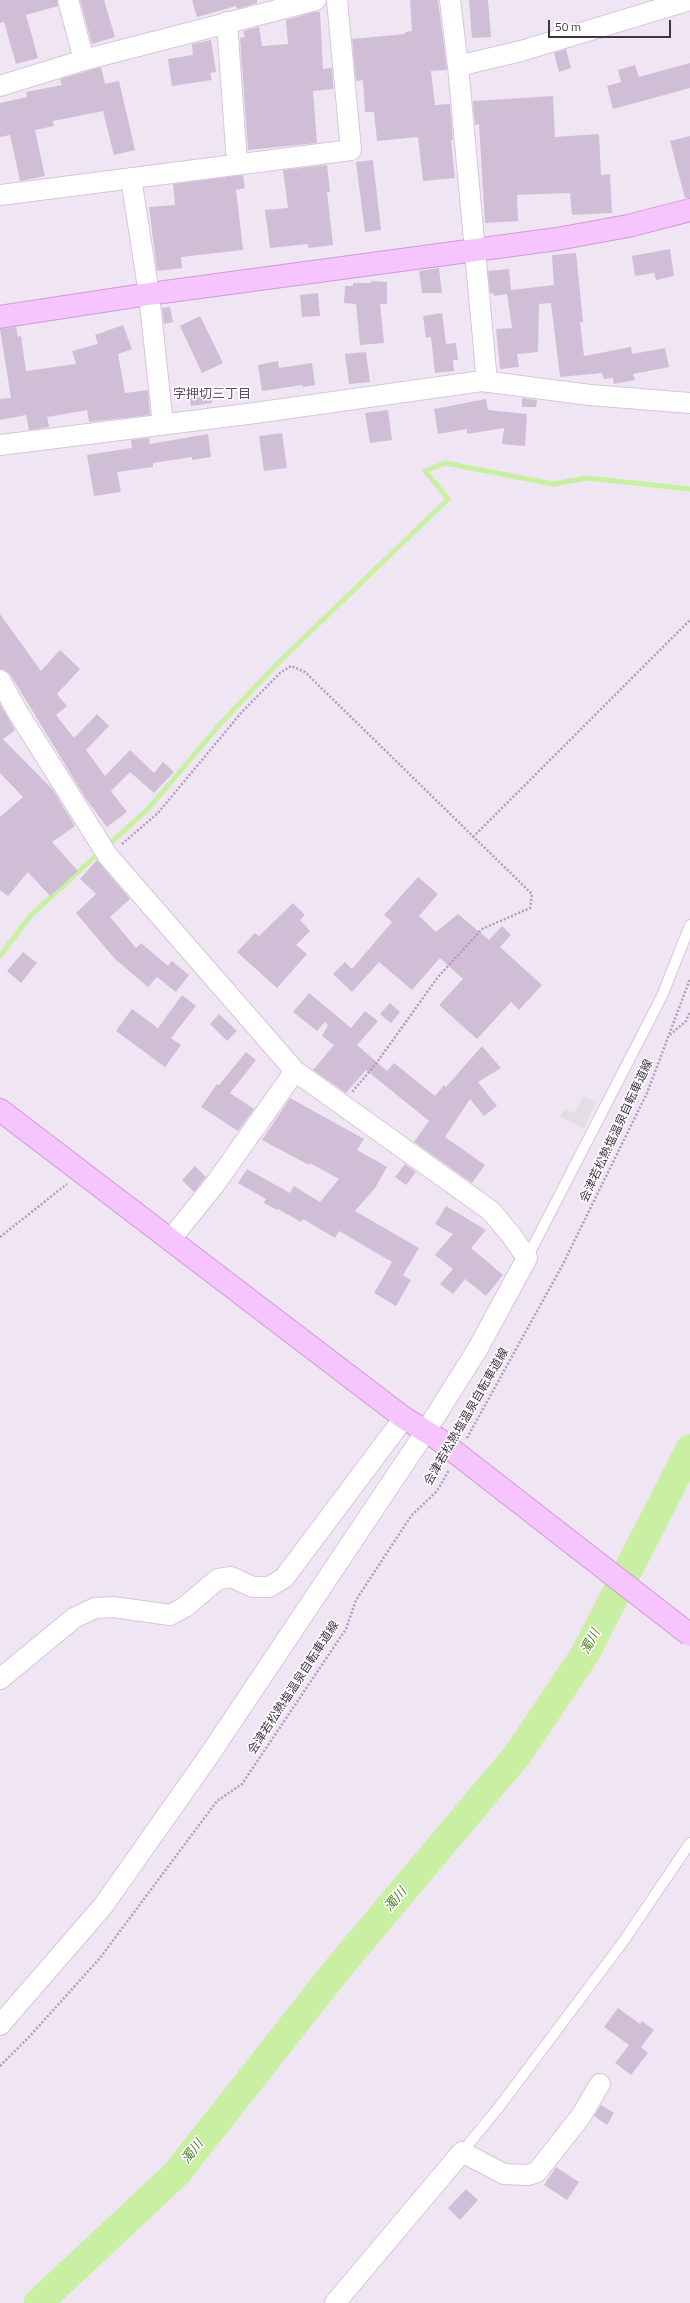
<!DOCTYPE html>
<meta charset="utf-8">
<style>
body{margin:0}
#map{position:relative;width:690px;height:2303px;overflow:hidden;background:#f0e6f3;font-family:"Titillium Web",sans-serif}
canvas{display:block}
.scale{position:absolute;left:548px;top:20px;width:123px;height:18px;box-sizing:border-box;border:2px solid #403545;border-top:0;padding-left:5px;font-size:12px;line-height:14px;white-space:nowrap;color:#403545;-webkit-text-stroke:3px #fff;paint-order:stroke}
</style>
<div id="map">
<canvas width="690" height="2303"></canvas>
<div class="scale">50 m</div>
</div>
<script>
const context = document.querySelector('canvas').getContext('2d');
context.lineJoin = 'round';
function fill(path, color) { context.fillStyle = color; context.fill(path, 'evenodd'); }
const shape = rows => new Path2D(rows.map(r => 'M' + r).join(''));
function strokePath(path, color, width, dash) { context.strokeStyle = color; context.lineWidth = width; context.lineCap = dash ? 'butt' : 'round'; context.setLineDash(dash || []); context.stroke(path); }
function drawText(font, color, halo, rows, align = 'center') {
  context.font = font + ' "Titillium Web","Noto Sans JP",sans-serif'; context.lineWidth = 3; context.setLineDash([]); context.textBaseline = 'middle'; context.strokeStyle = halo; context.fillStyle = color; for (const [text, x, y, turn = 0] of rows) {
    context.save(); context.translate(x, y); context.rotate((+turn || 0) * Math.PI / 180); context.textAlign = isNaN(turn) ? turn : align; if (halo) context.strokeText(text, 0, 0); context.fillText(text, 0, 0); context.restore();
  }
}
const parking = shape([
 [583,1096,596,1102,584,1128,560,1117,564,1109,575,1113]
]);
const stream = shape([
 [106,847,148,809,221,723,279,662,448,499,425,471,445,463,553,484,587,478,690,489],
 [0,956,31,915,100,852]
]);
const river = shape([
 [38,2303,176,2174,339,1967,518,1754,585,1654,690,1449]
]);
const building = shape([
 [0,0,57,0,58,6,26,15,38,58,16,64,4,22,0,23],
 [80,0,104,0,115,37,92,44],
 [192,0,257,0,257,3,237,9,236,6,197,17],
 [410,0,438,0,447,70,431,71,435,105,450,104,453,140,451,140,455,178,423,181,418,137,377,141,374,112,365,112,363,80,356,81,352,39,405,34,405,32,412,31],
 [469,0,488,0,491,37,472,38],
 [314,12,320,12,323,69,332,68,333,83,333,89,313,91,317,143,248,150,240,38,245,37,243,31,259,27,262,46,288,44,286,20],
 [211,40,216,72,210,73,212,80,172,86,168,59,193,55,192,44],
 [566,49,571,68,559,72,554,53],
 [690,63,690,88,613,109,607,86,621,82,618,70,635,65,639,77],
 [101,67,105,84,119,81,135,150,114,155,103,111,53,121,54,126,35,130,45,176,20,181,10,135,0,137,0,103,27,97,26,92,62,85,60,79],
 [553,96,555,137,599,134,601,175,610,174,612,213,572,215,570,193,517,195,518,221,485,223,479,124,475,125,473,101],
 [690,136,690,198,685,198,670,141],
 [373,160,381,230,365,232,356,162],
 [327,165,330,192,327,192,333,245,308,248,308,244,270,248,265,210,288,208,283,170],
 [243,175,245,188,236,190,243,250,181,257,182,268,157,271,149,207,175,205,173,184],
 [670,249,674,276,656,280,654,273,635,276,632,256],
 [576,253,583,322,580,322,584,356,631,347,632,354,665,348,669,367,633,374,635,380,614,384,613,378,604,379,602,373,560,377,551,303,539,304,538,352,517,354,519,367,500,369,496,329,512,328,507,294,494,296,494,294,490,293,488,271,509,269,511,290,554,285,552,255],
 [439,268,442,293,422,293,419,271],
 [371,281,387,282,387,304,380,304,384,343,360,345,356,304,344,303,345,286,353,286,353,283,371,283],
 [318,293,320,316,302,317,300,295],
 [170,307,173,322,164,324,162,308],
 [442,313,446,344,456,343,458,360,453,360,454,371,435,373,431,337,426,338,423,316],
 [200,316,223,363,202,373,180,326],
 [123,325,132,349,118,354,125,393,148,390,150,415,89,422,87,410,47,417,49,427,29,430,26,415,0,420,0,399,11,398,0,329,16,327,18,337,21,336,26,371,76,364,72,351,98,344,95,335],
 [366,352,370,382,349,384,345,354],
 [278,361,279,368,312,363,315,385,303,387,302,385,262,391,258,365],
 [209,388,212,403,191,406,189,391],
 [522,398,537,400,536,407,522,407],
 [486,399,488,410,527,414,525,446,502,444,504,428,467,434,467,429,438,434,434,409],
 [388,410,392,440,370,443,365,413],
 [282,433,287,468,264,471,259,436],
 [208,434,211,457,192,460,192,457,153,463,153,467,117,472,121,492,94,496,87,455,132,448,131,440,149,438,150,444],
 [0,614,41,671,60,650,80,669,57,694,67,706,56,715,74,738,97,714,109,726,86,750,105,776,130,750,154,773,163,762,174,772,154,793,130,772,111,791,127,812,107,827,86,799,10,674,0,669],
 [0,704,15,730,3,739,53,790,75,826,52,842,78,871,50,896,28,872,8,896,0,890,0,817,23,797,0,773],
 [97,860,130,899,110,917,136,948,141,943,168,966,172,961,189,975,176,992,157,977,148,987,115,959,76,913,96,894,80,879],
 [418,877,438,894,419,916,436,932,458,914,489,940,502,926,511,935,500,947,542,985,519,1010,511,1002,477,1039,439,1005,463,979,440,958,412,990,379,962,352,992,333,974,345,962,352,969,392,922,384,915],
 [293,903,305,915,300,920,310,931,296,945,307,954,277,988,237,952,255,933,259,936],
 [23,952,37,963,21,983,7,971],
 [309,993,351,1028,365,1011,378,1021,357,1045,387,1071,394,1063,435,1096,444,1085,446,1087,482,1046,501,1068,478,1082,497,1106,484,1116,470,1099,445,1137,485,1165,472,1183,414,1142,429,1121,366,1070,346,1093,313,1070,334,1045,322,1036,328,1025,325,1022,317,1031,293,1012],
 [182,995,196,1006,171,1038,181,1045,165,1067,116,1031,132,1009,158,1028],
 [390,1003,400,1012,391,1023,380,1014],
 [219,1014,237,1031,227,1041,210,1024],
 [246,1052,256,1060,230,1093,254,1109,238,1131,201,1107,217,1084,219,1085],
 [290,1098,364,1139,357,1150,387,1167,375,1188,355,1211,419,1248,403,1275,411,1280,396,1306,374,1293,392,1262,339,1231,335,1238,303,1219,301,1222,278,1209,277,1210,264,1203,266,1199,238,1183,247,1169,290,1193,294,1186,320,1202,339,1179,310,1163,309,1165,262,1140],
 [405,1164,416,1172,406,1185,395,1177],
 [195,1166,206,1177,194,1192,182,1180],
 [446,1206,486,1230,471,1248,503,1275,486,1296,465,1279,453,1294,440,1284,453,1269,435,1255,453,1234,435,1224],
 [618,2008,640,2024,642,2021,654,2030,641,2047,648,2053,631,2075,615,2063,629,2045,604,2027],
 [601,2105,614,2113,607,2125,594,2116],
 [556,2167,579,2182,567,2200,544,2185],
 [466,2189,478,2200,460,2220,448,2208]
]);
const path = shape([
 [473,837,690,620],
 [122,844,158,813,241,713,280,673,291,666,305,672,532,894,530,908,482,929,438,977,375,1065,352,1092],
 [670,1035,686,1021,690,1011],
 [0,1237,67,1184],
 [467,1438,562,1266,647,1093,690,979],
 [0,2066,30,2036,100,1958,217,1801,242,1784,346,1629,356,1600,411,1516,437,1491,449,1470]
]);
const lane = shape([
 [527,1258,662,996,690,925],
 [462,2152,499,2107,623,1942,690,1843]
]);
const street = shape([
 [68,0,84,60],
 [450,0,458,66,487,382],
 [227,22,237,163],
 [458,66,521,51,690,0],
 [0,86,84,60,316,0],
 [131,178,149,294,163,425],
 [0,195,351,150,337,0],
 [0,445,255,413,482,381,590,395,690,403],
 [0,680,17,711,108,856,295,1071,491,1211,511,1235,527,1258,477,1350,426,1431,208,1757,103,1906,0,2025],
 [170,1240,215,1184,295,1071],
 [0,1679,74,1618,95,1608,113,1607,170,1615,185,1607,218,1579,231,1577,253,1587,269,1587,284,1578,404,1418],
 [335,2303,462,2152,504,2174,528,2175,537,2172,581,2116,600,2084]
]);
const secondary = shape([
 [0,317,149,294,557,239,628,226,690,210],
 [0,1110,404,1418,438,1439]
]);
const secondaryBridge = shape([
 [438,1439,690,1635]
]);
const streetNames = [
 ["会津若松熱塩温泉自転車道線",617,1131,-65],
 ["会津若松熱塩温泉自転車道線",467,1417,-60],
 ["会津若松熱塩温泉自転車道線",294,1688,-57]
];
const neighbourhoodNames = [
 ["字押切三丁目",212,395]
];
const waterNames = [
 ["濁川",591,1642,-62],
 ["濁川",396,1900,-50],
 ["濁川",193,2152,-52]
];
fill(parking, '#e2dee3');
strokePath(stream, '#c8efa2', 5);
strokePath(river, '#c8efa2', 29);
fill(building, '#d0bed7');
strokePath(lane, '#d7c5dc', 12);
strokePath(street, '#d7c5dc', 22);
strokePath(secondary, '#ce9ad8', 24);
strokePath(path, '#b69ac0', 2.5, [2, 2]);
strokePath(lane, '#fff', 10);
strokePath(street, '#fff', 20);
strokePath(secondary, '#f6c4fe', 22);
strokePath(secondaryBridge, '#ce9ad8', 24, []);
strokePath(secondaryBridge, '#f6c4fe', 22);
drawText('12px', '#403545', '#fff', streetNames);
drawText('13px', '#604c68', '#fff', neighbourhoodNames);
drawText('italic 13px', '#518026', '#fff', waterNames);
</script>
